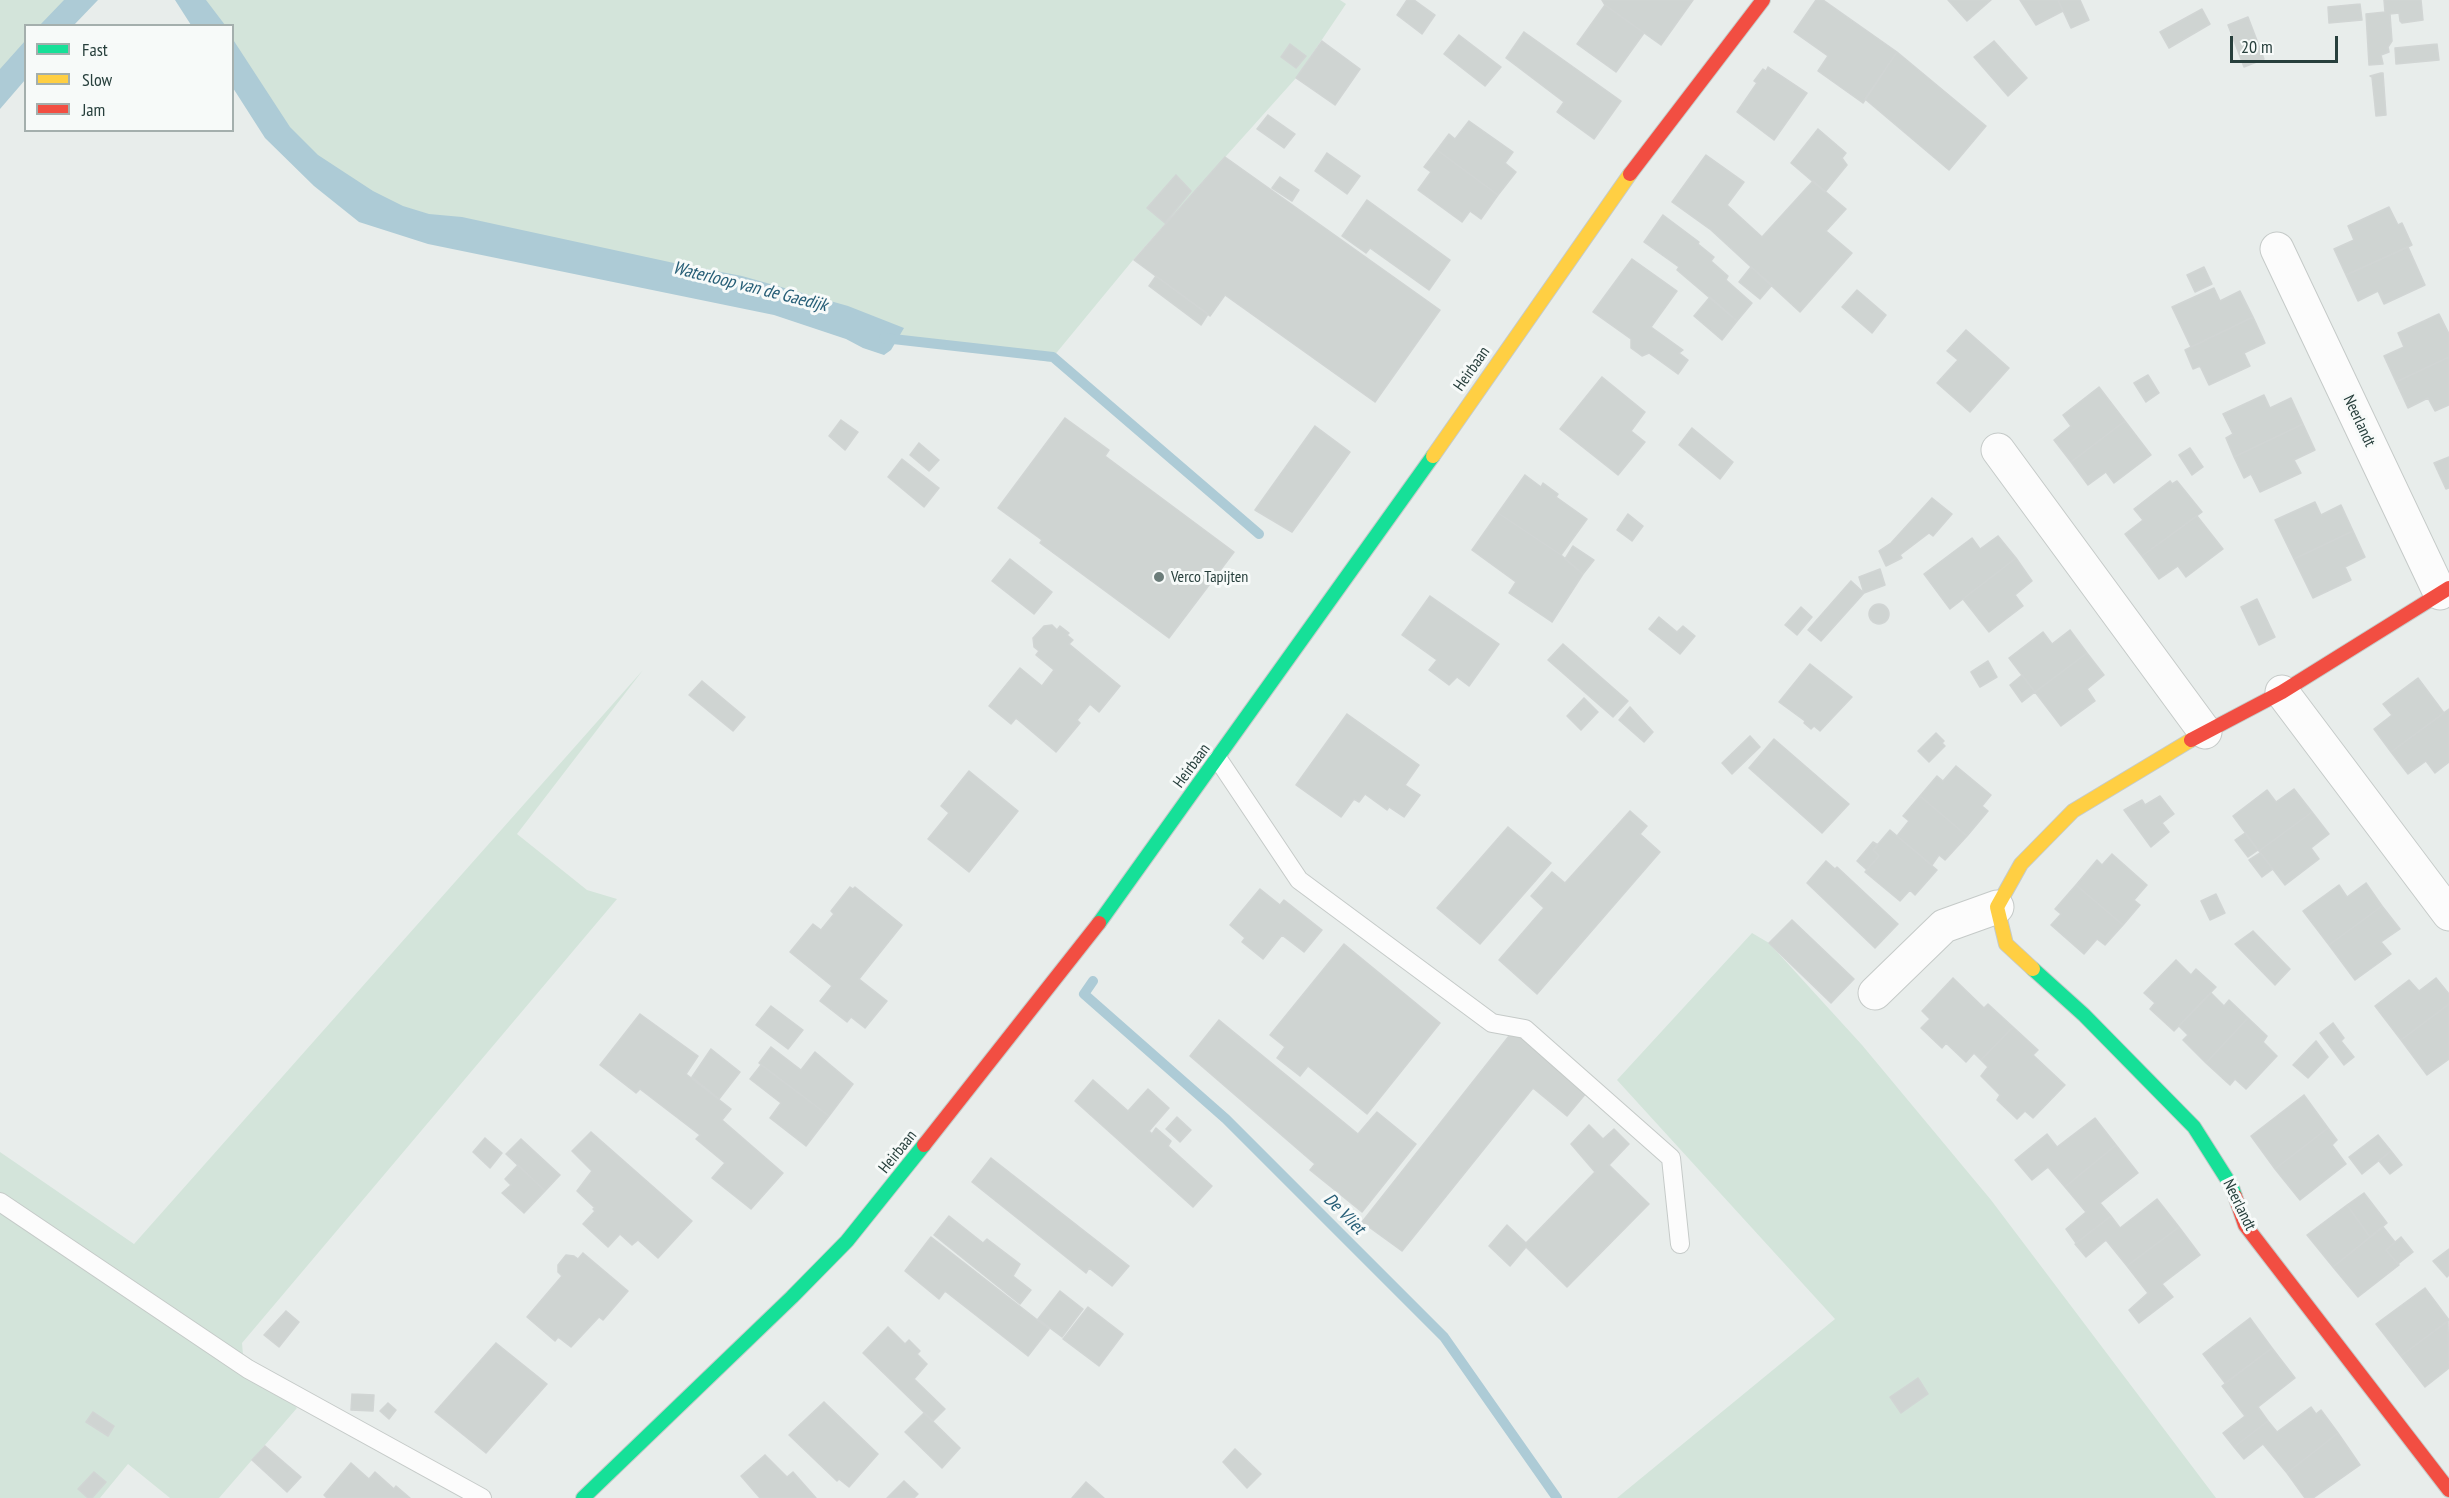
<!DOCTYPE html>
<style>
body{margin:0}
#map{position:relative;width:2449px;height:1498px;overflow:hidden;background:#e8edeb;font-family:"PT Sans Narrow",sans-serif}
canvas{display:block}
.legend{position:absolute;left:24px;top:24px;width:210px;height:108px;box-sizing:border-box;background:#f7faf9;border:2px solid #a4afad;margin:0;padding:8px 10px;list-style:none;font-size:18px;color:#273f3c}
.legend li{display:flex;align-items:center;gap:12px;height:30px}
.legend b{width:30px;border:2px solid #a4afad}
.scale{position:absolute;left:2230px;top:36px;width:108px;height:27px;box-sizing:border-box;border:3px solid #273f3c;border-top:0;padding-left:8px;font-size:18px;line-height:21px;white-space:nowrap;color:#273f3c;-webkit-text-stroke:4px #f7faf9;paint-order:stroke}
</style>
<div id="map">
<canvas width="2449" height="1498"></canvas>
<ul class="legend">
<li><b style="height:8px;background:#16e098"></b>Fast</li>
<li><b style="height:8px;background:#ffcf43"></b>Slow</li>
<li><b style="height:8px;background:#f24e42"></b>Jam</li>
</ul>
<div class="scale">20 m</div>
</div>
<script>
const context = document.querySelector('canvas').getContext('2d');
context.lineJoin = 'round';
function fill(path, color) { context.fillStyle = color; context.fill(path, 'evenodd'); }
const shape = rows => new Path2D(rows.map(r => 'M' + r).join(''));
function strokePath(path, color, width, dash) { context.strokeStyle = color; context.lineWidth = width; context.lineCap = dash ? 'butt' : 'round'; context.setLineDash(dash || []); context.stroke(path); }
function drawText(font, color, halo, rows, align = 'center') {
  context.font = font + ' "PT Sans Narrow",sans-serif'; context.lineWidth = 6; context.setLineDash([]); context.textBaseline = 'middle'; context.strokeStyle = halo; context.fillStyle = color; for (const [text, x, y, turn = 0] of rows) {
    context.save(); context.translate(x, y); context.rotate((+turn || 0) * Math.PI / 180); context.textAlign = isNaN(turn) ? turn : align; if (halo) context.strokeText(text, 0, 0); context.fillText(text, 0, 0); context.restore();
  }
}
const green = shape([
 [0,0,76,0,53,25,26,26,25,57,0,85],
 [190,0,1340,0,1346,4,1296,78,1133,260,1053,357,1053,362,898,342,445,230,321,179,233,57,232,26,209,25],
 [643,670,517,834,587,890,617,899,242,1343,243,1355,297,1408,219,1498,170,1498,128,1464,100,1498,0,1498,0,1152,134,1244],
 [1752,933,1769,943,1862,1045,1991,1200,2216,1498,1617,1498,1835,1319,1617,1080]
]);
const water = shape([
 [64,0,98,0,74,25,40,25],
 [175,0,206,0,225,25,191,25],
 [232,38,290,127,318,155,373,191,403,206,429,214,462,217,674,263,742,276,848,306,904,328,891,350,884,355,863,348,846,339,774,315,428,244,359,222,314,186,265,138,233,88],
 [25,41,25,80,0,109,0,69]
]);
const stream = shape([
 [884,338,1053,357,1259,534],
 [1093,981,1084,994,1226,1119,1444,1337,1557,1498]
]);
const building = shape([
 [1407,0,1414,0,1435,15,1422,34,1397,15,1407,0],
 [1602,0,1693,0,1661,45,1605,5,1602,0],
 [1816,0,1823,0,1897,52,1863,103,1818,71,1828,56,1794,32,1816,0],
 [1948,0,1991,0,1967,21,1948,0],
 [2020,0,2058,0,2063,11,2036,25,2020,0],
 [2058,0,2080,0,2089,20,2071,28,2058,0],
 [2384,0,2421,0,2423,20,2402,23,2400,21,2399,13,2390,14,2392,41,2388,47,2389,52,2381,55,2383,64,2369,65,2366,14,2385,12,2384,0],
 [2360,4,2362,20,2329,23,2328,7,2360,4],
 [1605,5,1644,33,1616,72,1577,44,1605,5],
 [2202,9,2210,24,2169,48,2160,32,2202,9],
 [2248,17,2264,59,2244,67,2228,25,2248,17],
 [1524,32,1621,101,1594,139,1557,112,1564,102,1506,58,1524,32],
 [1459,35,1501,67,1485,86,1444,54,1459,35],
 [1322,41,1360,69,1335,105,1296,78,1322,41],
 [1994,41,2027,78,2008,96,1974,57,1994,41],
 [1290,44,1306,56,1296,68,1281,57,1290,44],
 [2437,44,2439,60,2396,64,2395,48,2437,44],
 [1897,52,1986,126,1949,170,1865,99,1897,52],
 [1768,67,1807,93,1774,140,1737,112,1757,83,1754,81,1763,69,1766,71,1768,67],
 [2381,73,2383,73,2386,115,2376,116,2372,77,2370,76,2381,73],
 [1268,115,1295,134,1284,148,1257,129,1268,115],
 [1469,121,1513,152,1505,163,1516,172,1498,195,1437,150,1449,134,1455,139,1469,121],
 [1818,129,1846,153,1842,158,1847,165,1825,192,1791,163,1818,129],
 [1437,150,1498,195,1481,219,1470,211,1462,222,1418,190,1431,172,1424,167,1437,150],
 [1327,153,1360,176,1347,194,1315,171,1327,153],
 [1706,155,1744,182,1727,205,1762,237,1813,181,1846,209,1826,231,1852,253,1800,312,1711,230,1672,202,1706,155],
 [1225,157,1440,310,1375,402,1225,295,1210,316,1134,260,1225,157],
 [1176,175,1191,191,1165,223,1147,208,1176,175],
 [1280,177,1299,190,1292,201,1272,188,1280,177],
 [1367,200,1450,260,1429,290,1370,248,1366,253,1342,236,1367,200],
 [2389,207,2398,225,2402,223,2412,245,2346,275,2334,249,2354,240,2348,226,2389,207],
 [1663,215,1699,242,1698,244,1714,257,1711,261,1728,276,1726,280,1752,303,1737,321,1677,270,1679,267,1644,242,1663,215],
 [2408,247,2425,285,2384,304,2378,291,2358,301,2346,275,2408,247],
 [1632,259,1677,291,1651,327,1683,350,1679,353,1688,360,1678,374,1649,353,1642,356,1631,348,1631,339,1593,312,1632,259],
 [1751,267,1772,285,1760,299,1739,282,1751,267],
 [2204,267,2212,284,2195,292,2187,275,2204,267],
 [1156,276,1208,314,1201,325,1149,286,1156,276],
 [2214,288,2220,301,2240,291,2253,317,2191,347,2172,307,2214,288],
 [1857,290,1886,315,1872,333,1842,307,1857,290],
 [1710,297,1737,321,1722,340,1694,316,1710,297],
 [2439,314,2449,334,2449,357,2396,382,2384,356,2404,347,2398,333,2439,314],
 [2253,317,2265,343,2244,353,2250,366,2209,385,2200,366,2193,369,2185,350,2253,317],
 [1966,330,2009,368,1970,412,1937,383,1958,360,1947,351,1966,330],
 [2449,357,2449,405,2435,411,2428,398,2408,408,2396,382,2449,357],
 [2148,375,2159,393,2146,402,2134,383,2148,375],
 [1602,377,1645,412,1631,431,1645,442,1618,475,1560,429,1602,377],
 [2099,387,2125,421,2071,462,2054,440,2071,426,2063,415,2099,387],
 [2264,395,2270,408,2291,398,2303,424,2234,457,2226,438,2233,434,2223,414,2264,395],
 [1065,418,1109,450,1105,456,1234,552,1169,638,1040,543,1042,540,998,508,1065,418],
 [841,420,858,432,845,450,829,436,841,420],
 [2125,421,2151,455,2114,483,2106,472,2088,485,2071,462,2125,421],
 [2303,424,2315,450,2294,460,2301,473,2260,492,2251,474,2244,478,2234,457,2303,424],
 [1315,426,1350,452,1292,532,1255,510,1315,426],
 [1692,428,1733,462,1720,479,1679,445,1692,428],
 [919,443,939,460,929,471,910,455,919,443],
 [2190,448,2203,467,2192,475,2179,455,2190,448],
 [2449,457,2449,488,2446,489,2434,463,2449,457],
 [902,459,939,488,924,507,888,477,902,459],
 [1525,475,1541,487,1543,483,1558,494,1556,497,1587,519,1561,555,1498,513,1525,475],
 [2170,481,2172,484,2177,481,2202,512,2142,556,2125,534,2143,520,2134,509,2170,481],
 [1932,498,1952,514,1933,536,1929,533,1900,555,1902,558,1886,566,1879,551,1891,543,1932,498],
 [2315,502,2321,515,2341,505,2353,531,2294,559,2275,520,2315,502],
 [1498,513,1561,555,1583,574,1552,622,1509,593,1516,582,1472,550,1498,513],
 [1628,514,1643,526,1632,541,1617,530,1628,514],
 [2197,516,2223,549,2186,577,2178,566,2159,579,2142,556,2197,516],
 [2353,531,2365,557,2345,567,2351,580,2313,598,2294,559,2353,531],
 [1998,536,2016,558,1950,609,1924,574,1972,538,1980,549,1998,536],
 [1573,546,1594,560,1583,574,1565,559,1573,546],
 [2016,558,2032,581,2015,595,2023,606,1989,632,1963,599,2016,558],
 [1010,559,1052,592,1034,614,992,581,1010,559],
 [1880,569,1885,585,1864,593,1859,577,1880,569],
 [1851,581,1864,593,1821,641,1808,630,1851,581],
 [1430,596,1499,644,1469,686,1457,677,1449,685,1429,670,1437,660,1402,635,1430,596],
 [2257,599,2275,637,2259,645,2241,607,2257,599],
 '1869 614a10 10 0 1 1 20 0a10 10 0 1 1-20 0Z',
 [1801,607,1812,617,1797,635,1785,625,1801,607],
 [1659,617,1677,632,1683,626,1695,636,1680,654,1649,629,1659,617],
 [1052,625,1057,630,1060,626,1069,633,1067,635,1073,640,1069,644,1120,686,1099,712,1090,704,1077,720,1080,723,1056,752,1016,718,1011,724,989,706,1020,668,1042,686,1054,670,1036,655,1039,651,1034,647,1033,638,1044,626,1052,625],
 [2070,630,2087,653,2035,692,2009,658,2043,632,2052,644,2070,630],
 [1563,644,1628,701,1613,717,1548,660,1563,644],
 [2087,653,2104,675,2087,689,2095,701,2061,726,2035,692,2087,653],
 [1988,661,1997,677,1980,687,1971,672,1988,661],
 [1810,664,1852,697,1820,731,1814,726,1811,729,1804,723,1805,721,1779,702,1810,664],
 [2022,675,2035,692,2022,702,2010,685,2022,675],
 [2418,678,2444,713,2391,752,2374,729,2392,715,2383,704,2418,678],
 [702,681,745,717,733,731,689,695,702,681],
 [1584,698,1598,712,1581,730,1567,716,1584,698],
 [1630,707,1653,732,1644,742,1619,720,1630,707],
 [2449,709,2449,762,2435,773,2426,761,2408,774,2391,752,2449,709],
 [1347,714,1419,765,1405,785,1420,795,1404,817,1389,807,1387,810,1365,794,1359,802,1354,799,1341,817,1296,785,1347,714],
 [1936,733,1944,741,1942,743,1945,746,1929,762,1918,751,1936,733],
 [1750,736,1760,747,1732,774,1722,763,1750,736],
 [1774,739,1849,804,1822,833,1749,768,1774,739],
 [1956,766,1991,795,1982,806,1988,811,1967,836,1920,796,1937,776,1943,781,1956,766],
 [969,771,1018,811,969,872,928,839,949,813,941,806,969,771],
 [2294,789,2312,812,2259,851,2233,816,2267,790,2276,802,2294,789],
 [1920,796,1967,836,1945,860,1939,855,1932,865,1897,836,1909,821,1903,816,1920,796],
 [2160,796,2174,814,2162,823,2169,832,2151,847,2124,810,2142,800,2145,805,2160,796],
 [1630,811,1647,826,1640,834,1660,852,1537,994,1499,960,1544,908,1531,896,1552,872,1565,883,1630,811],
 [2312,812,2329,834,2311,848,2319,859,2285,885,2259,851,2312,812],
 [1508,827,1551,863,1480,944,1437,908,1508,827],
 [1890,830,1937,870,1915,895,1910,890,1900,901,1865,872,1879,856,1873,850,1890,830],
 [2245,833,2258,850,2248,857,2235,840,2245,833],
 [1873,842,1878,845,1873,850,1879,856,1867,870,1857,861,1873,842],
 [2260,853,2273,869,2262,877,2249,860,2260,853],
 [2112,854,2147,885,2134,900,2140,905,2123,925,2076,885,2097,860,2102,865,2112,854],
 [1826,861,1835,869,1837,867,1898,924,1875,948,1807,883,1826,861],
 [2366,883,2382,906,2329,945,2303,911,2339,885,2347,897,2366,883],
 [2076,885,2123,925,2105,945,2097,939,2084,954,2051,925,2061,914,2055,909,2076,885],
 [850,887,853,889,855,887,902,925,859,979,887,1001,865,1028,851,1017,847,1022,820,1001,832,986,790,952,813,924,821,930,834,914,831,911,850,887],
 [1260,889,1280,905,1284,900,1322,930,1304,952,1282,935,1263,959,1242,942,1245,938,1230,925,1260,889],
 [2216,894,2225,913,2210,920,2201,901,2216,894],
 [2382,906,2400,929,2381,942,2391,954,2355,980,2329,945,2382,906],
 [1792,920,1854,979,1831,1003,1769,943,1792,920],
 [2253,931,2290,969,2275,985,2235,944,2253,931],
 [1344,944,1440,1023,1367,1114,1308,1066,1300,1076,1277,1058,1285,1047,1270,1035,1344,944],
 [2176,960,2191,975,2196,969,2216,987,2174,1031,2150,1009,2155,1003,2144,993,2176,960],
 [1953,978,1984,1008,1988,1004,2013,1027,1981,1060,1974,1053,1966,1062,1946,1043,1942,1048,1921,1028,1930,1019,1922,1011,1953,978],
 [2436,978,2449,994,2449,1004,2401,1040,2375,1006,2409,980,2419,991,2436,978],
 [2211,993,2224,1006,2229,1000,2248,1018,2206,1063,2183,1040,2188,1035,2179,1026,2211,993],
 [2449,1004,2449,1059,2427,1075,2401,1040,2449,1004],
 [771,1006,803,1030,788,1049,756,1025,771,1006],
 [640,1014,698,1056,686,1074,731,1109,722,1120,783,1173,751,1209,712,1178,725,1163,696,1139,700,1135,640,1089,636,1093,600,1065,640,1014],
 [2248,1018,2267,1036,2263,1042,2277,1056,2246,1089,2235,1079,2230,1085,2206,1063,2248,1018],
 [1219,1020,1358,1134,1377,1112,1416,1144,1362,1212,1310,1170,1315,1164,1190,1056,1219,1020],
 [2333,1023,2344,1038,2341,1041,2354,1057,2344,1065,2320,1033,2333,1023],
 [2013,1027,2038,1050,2033,1055,2065,1085,2033,1118,2025,1111,2017,1119,1997,1100,2000,1095,1981,1076,1988,1067,1981,1060,2013,1027],
 [1513,1031,1587,1092,1567,1116,1533,1088,1402,1251,1362,1222,1513,1031],
 [2316,1041,2328,1057,2308,1078,2293,1065,2316,1041],
 [771,1047,801,1070,815,1052,853,1084,829,1116,759,1063,771,1047],
 [711,1049,740,1072,719,1099,692,1077,711,1049],
 [761,1065,829,1116,806,1146,770,1118,781,1103,750,1079,761,1065],
 [1093,1080,1128,1111,1148,1089,1169,1108,1149,1131,1152,1134,1156,1128,1171,1141,1168,1146,1212,1186,1193,1207,1075,1101,1093,1080],
 [2304,1095,2328,1128,2275,1169,2251,1136,2304,1095],
 [1177,1117,1191,1130,1180,1142,1166,1129,1177,1117],
 [2095,1118,2116,1145,2065,1187,2048,1167,2032,1180,2015,1160,2047,1134,2057,1147,2095,1118],
 [1589,1125,1603,1139,1614,1129,1629,1144,1609,1165,1649,1204,1567,1287,1526,1247,1510,1266,1489,1246,1507,1225,1526,1243,1595,1172,1571,1144,1589,1125],
 [2328,1128,2337,1140,2332,1145,2346,1164,2300,1200,2275,1169,2328,1128],
 [591,1132,692,1221,658,1258,638,1240,632,1245,620,1234,608,1247,583,1224,595,1211,593,1209,595,1208,577,1191,592,1171,572,1151,591,1132],
 [2378,1135,2391,1151,2362,1174,2349,1157,2378,1135],
 [485,1138,502,1153,490,1168,473,1152,485,1138],
 [521,1139,560,1175,545,1191,506,1154,521,1139],
 [2116,1145,2138,1173,2100,1203,2111,1216,2076,1243,2066,1229,2086,1212,2065,1187,2116,1145],
 [2391,1151,2402,1165,2390,1174,2379,1161,2391,1151],
 [991,1158,1129,1266,1112,1286,1089,1268,1086,1273,972,1182,991,1158],
 [518,1165,545,1191,524,1213,502,1193,511,1185,505,1179,518,1165],
 [2364,1193,2387,1223,2370,1237,2347,1205,2364,1193],
 [2157,1199,2179,1227,2127,1266,2106,1240,2086,1257,2075,1244,2111,1216,2120,1228,2157,1199],
 [2347,1205,2370,1237,2333,1267,2307,1235,2347,1205],
 [949,1216,983,1243,987,1239,1020,1264,1013,1276,1031,1290,1020,1304,934,1235,949,1216],
 [2179,1227,2200,1255,2162,1284,2173,1297,2139,1323,2129,1310,2148,1293,2127,1266,2179,1227],
 [2383,1227,2395,1242,2386,1250,2399,1265,2358,1297,2333,1267,2383,1227],
 [931,1237,1049,1329,1028,1356,945,1291,939,1299,905,1271,931,1237],
 [2401,1237,2413,1252,2398,1264,2386,1250,2401,1237],
 [2449,1249,2449,1275,2447,1277,2433,1261,2449,1249],
 [583,1253,628,1291,603,1320,599,1317,571,1347,558,1337,555,1341,527,1317,562,1276,558,1272,558,1265,566,1255,574,1256,578,1259,583,1253],
 [2425,1288,2449,1320,2401,1356,2376,1324,2425,1288],
 [1060,1291,1083,1309,1062,1337,1038,1319,1060,1291],
 [1088,1307,1123,1334,1099,1366,1063,1339,1088,1307],
 [286,1311,299,1322,279,1347,264,1335,286,1311],
 [2250,1318,2272,1348,2225,1383,2203,1354,2250,1318],
 [2448,1321,2449,1368,2425,1387,2401,1356,2448,1321],
 [888,1327,905,1344,909,1340,920,1351,917,1354,927,1364,914,1379,945,1409,933,1421,863,1353,888,1327],
 [496,1343,547,1384,486,1453,435,1412,496,1343],
 [2272,1348,2295,1378,2258,1407,2268,1421,2234,1447,2223,1433,2245,1416,2222,1386,2272,1348],
 [1918,1378,1928,1394,1901,1413,1890,1397,1918,1378],
 [352,1394,374,1395,373,1411,351,1410,352,1394],
 [824,1402,878,1454,849,1487,839,1479,837,1481,789,1435,824,1402],
 [388,1403,396,1410,389,1419,380,1411,388,1403],
 [2311,1407,2316,1414,2321,1410,2338,1433,2287,1473,2263,1444,2244,1459,2234,1447,2268,1421,2277,1432,2311,1407],
 [93,1412,114,1426,108,1436,86,1422,93,1412],
 [924,1413,960,1448,942,1468,905,1432,924,1413],
 [2338,1433,2360,1465,2313,1498,2305,1498,2287,1473,2338,1433],
 [265,1446,301,1477,287,1492,252,1460,265,1446],
 [1235,1449,1261,1474,1247,1488,1223,1462,1235,1449],
 [765,1455,787,1477,793,1472,816,1498,760,1498,741,1476,765,1455],
 [351,1463,369,1479,375,1472,394,1489,396,1486,410,1498,327,1498,324,1495,351,1463],
 [94,1472,106,1482,92,1498,88,1498,78,1489,94,1472],
 [904,1481,918,1494,914,1498,887,1498,904,1481],
 [1086,1482,1104,1498,1072,1498,1086,1482]
]);
const lane = shape([
 [1218,759,1299,880,1492,1023,1525,1029,1671,1158,1680,1244],
 [0,1202,248,1369,482,1498]
]);
const street = shape([
 [2277,249,2440,593],
 [1998,450,2205,732],
 [2282,692,2449,914],
 [1875,993,1944,926,1997,907]
]);
const fast = shape([
 [1099,923,1433,456],
 [2033,969,2084,1015,2194,1127,2232,1187,2235,1196],
 [583,1498,792,1297,847,1241,924,1145]
]);
const slow = shape([
 [1433,456,1630,174],
 [2033,969,2006,944,1997,907,2021,864,2073,811,2191,740]
]);
const jam = shape([
 [1630,174,1763,0],
 [2191,740,2282,692,2449,588],
 [924,1145,1099,923],
 [2235,1196,2245,1225,2449,1490]
]);
const markers = [
 [1159,577,6,"#6b7c79"]
];
const streetNames = [
 ["Heirbaan",1472,369,-55],
 ["Neerlandt",2359,421,65],
 ["Heirbaan",1192,766,-54],
 ["Heirbaan",898,1152,-51],
 ["Neerlandt",2239,1205,64]
];
const poiNames = [
 ["Verco Tapijten",1171,577]
];
const waterNames = [
 ["Waterloop van de Gaedijk",750,287,14],
 ["De Vliet",1344,1214,45]
];
fill(green, '#d3e4da');
fill(water, '#adcbd6');
strokePath(stream, '#adcbd6', 10);
fill(building, '#cfd4d2');
strokePath(building, '#d1d5d4', 1.5);
strokePath(lane, '#c5cac8', 20);
strokePath(street, '#c5cac8', 35);
strokePath(fast, '#c5cbc9', 16);
strokePath(slow, '#c5cbc9', 16);
strokePath(jam, '#c5cbc9', 16);
strokePath(lane, '#fcfcfc', 18);
strokePath(street, '#fcfcfc', 33);
strokePath(fast, '#16e098', 14);
strokePath(slow, '#ffcf43', 14);
strokePath(jam, '#f24e42', 14);
for (const [x, y, r, color] of markers) { const dot = new Path2D(); dot.arc(x, y, r, 0, 2 * Math.PI); context.fillStyle = color; context.fill(dot); strokePath(dot, '#f7faf9', 2); }
drawText('16px', '#273f3c', '#f7faf9', streetNames);
drawText('16px', '#273f3c', '#f7faf9', poiNames, 'left');
drawText('italic 18px', '#255d76', '#f7faf9', waterNames);
</script>
